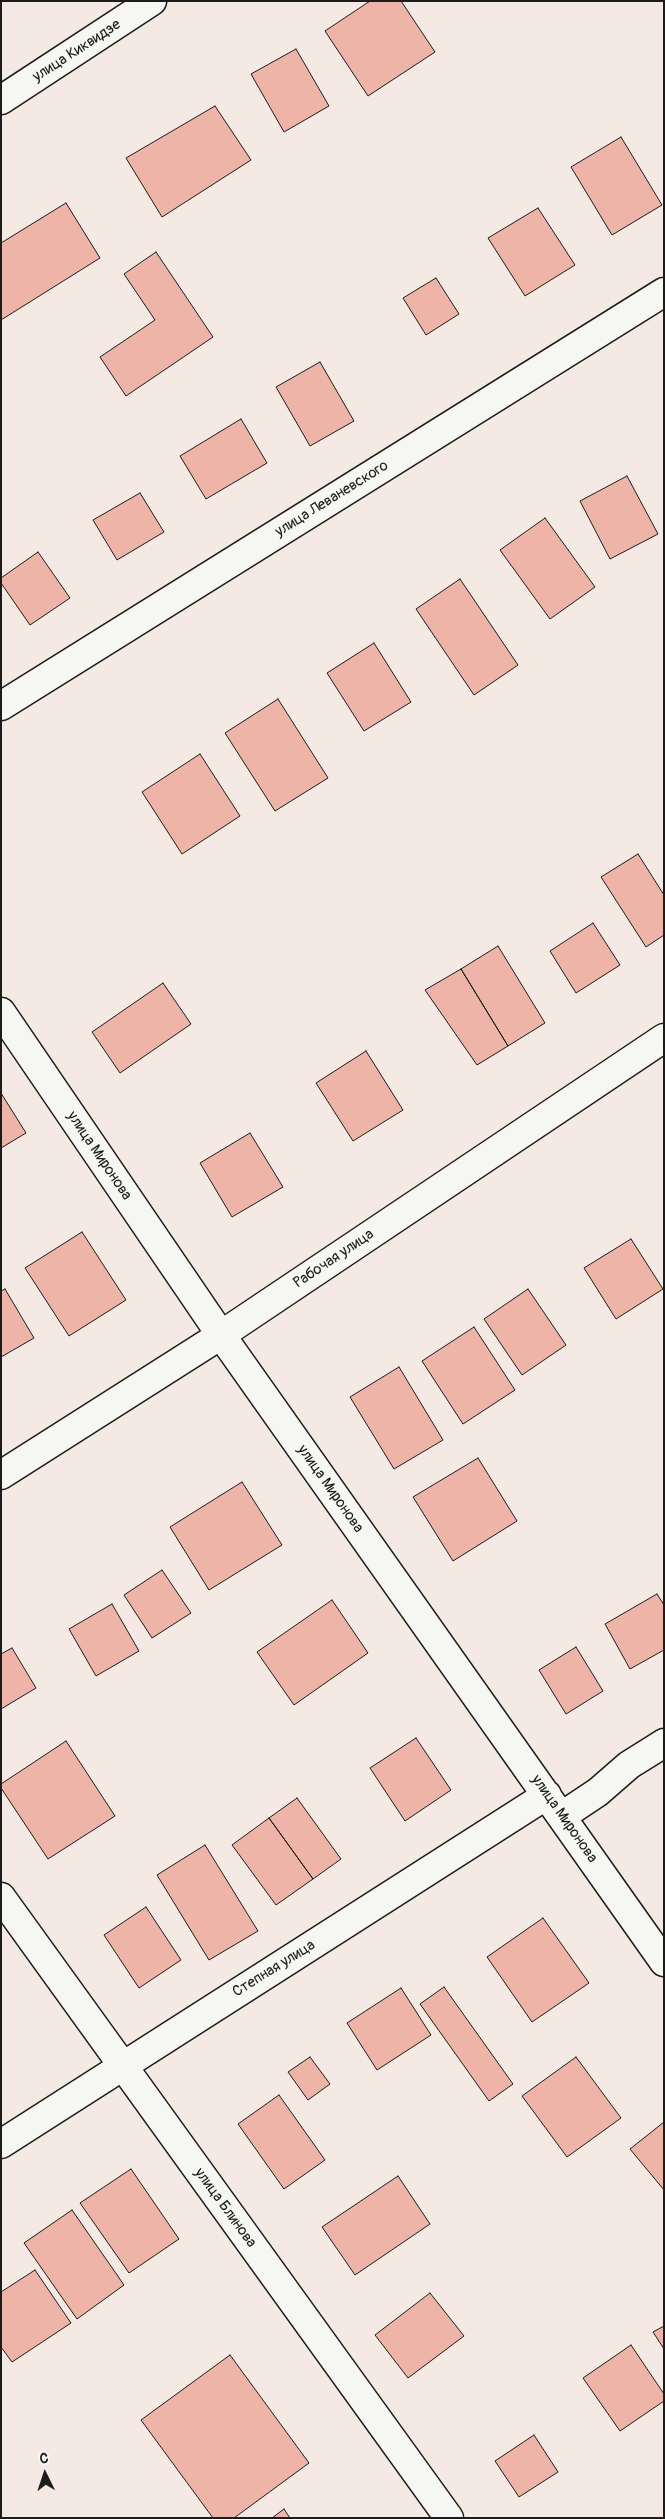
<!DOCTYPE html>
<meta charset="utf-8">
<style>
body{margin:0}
#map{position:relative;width:665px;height:2519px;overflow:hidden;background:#f4e9e3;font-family:Pangolin,sans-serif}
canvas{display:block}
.frame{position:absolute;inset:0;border:2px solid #1c1c1c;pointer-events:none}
.north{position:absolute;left:20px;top:2449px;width:50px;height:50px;-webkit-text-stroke:4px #f6f6f2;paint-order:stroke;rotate:356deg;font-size:14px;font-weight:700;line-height:20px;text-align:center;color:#1c1c1c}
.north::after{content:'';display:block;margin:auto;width:18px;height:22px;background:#1c1c1c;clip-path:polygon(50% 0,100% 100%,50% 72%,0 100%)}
</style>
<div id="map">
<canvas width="665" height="2519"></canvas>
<div class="frame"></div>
<div class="north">С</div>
</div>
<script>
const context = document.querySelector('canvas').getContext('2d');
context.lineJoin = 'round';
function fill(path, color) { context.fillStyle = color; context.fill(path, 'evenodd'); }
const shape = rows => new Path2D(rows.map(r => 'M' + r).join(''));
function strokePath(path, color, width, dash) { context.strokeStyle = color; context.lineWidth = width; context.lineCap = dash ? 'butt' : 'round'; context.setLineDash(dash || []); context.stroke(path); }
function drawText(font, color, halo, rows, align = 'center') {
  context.font = font + ' Pangolin,sans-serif'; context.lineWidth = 5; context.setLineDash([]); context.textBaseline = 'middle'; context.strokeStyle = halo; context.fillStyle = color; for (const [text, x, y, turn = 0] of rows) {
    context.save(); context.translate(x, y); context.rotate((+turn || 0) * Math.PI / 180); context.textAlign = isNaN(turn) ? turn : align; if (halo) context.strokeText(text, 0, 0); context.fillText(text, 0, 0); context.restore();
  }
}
const building = shape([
 [370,1,401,1,435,52,368,96,325,31,370,1],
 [296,49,329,106,284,132,251,74,296,49],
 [215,106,251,160,162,217,126,158,215,106],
 [621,137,662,205,612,235,571,167,621,137],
 [66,203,100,258,1,320,1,243,66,203],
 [538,208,575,265,525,296,488,238,538,208],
 [156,252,213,337,126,396,100,357,155,320,124,274,156,252],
 [436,278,459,314,426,335,403,298,436,278],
 [320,362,354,421,310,446,276,387,320,362],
 [241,419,267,463,206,499,180,456,241,419],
 [627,476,658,534,610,559,580,501,627,476],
 [140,493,164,532,117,560,93,520,140,493],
 [545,518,595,587,550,619,500,550,545,518],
 [38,552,70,598,30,625,1,583,1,578,38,552],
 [460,579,518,665,474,695,416,609,460,579],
 [374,643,411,702,364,731,327,673,374,643],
 [278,699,328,778,275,811,225,733,278,699],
 [200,754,240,816,182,854,142,792,200,754],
 [638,854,664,895,664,935,646,947,601,877,638,854],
 [593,923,620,965,576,993,550,951,593,923],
 [498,946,545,1023,508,1046,461,969,498,946],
 [461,969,508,1046,477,1065,425,990,461,969],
 [163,983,191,1024,120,1073,92,1032,163,983],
 [366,1051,403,1110,353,1141,316,1083,366,1051],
 [1,1093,26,1133,1,1148,1,1093],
 [250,1133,283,1187,232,1217,200,1163,250,1133],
 [82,1232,126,1300,69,1336,25,1268,82,1232],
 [631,1239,663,1289,616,1319,584,1268,631,1239],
 [5,1289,34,1338,1,1357,1,1291,5,1289],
 [528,1289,566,1345,522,1375,484,1319,528,1289],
 [474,1327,515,1390,463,1424,422,1361,474,1327],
 [399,1367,443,1440,394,1469,350,1397,399,1367],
 [478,1458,517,1521,453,1561,413,1497,478,1458],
 [242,1482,282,1545,209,1590,170,1527,242,1482],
 [162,1570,191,1613,152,1638,124,1595,162,1570],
 [657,1594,664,1605,664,1650,630,1669,605,1624,657,1594],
 [332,1600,368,1653,294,1705,257,1652,332,1600],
 [112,1604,139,1651,96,1676,69,1629,112,1604],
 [576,1647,603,1691,566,1714,539,1670,576,1647],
 [12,1648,36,1688,1,1709,1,1654,12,1648],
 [416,1738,451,1790,405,1821,370,1768,416,1738],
 [66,1741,115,1816,48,1859,1,1788,1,1784,66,1741],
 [297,1798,341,1859,313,1879,269,1818,297,1798],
 [269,1818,313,1879,276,1905,232,1845,269,1818],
 [205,1845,258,1931,209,1960,157,1875,205,1845],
 [146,1907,181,1960,139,1988,104,1935,146,1907],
 [543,1918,589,1983,532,2022,487,1957,543,1918],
 [444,1987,513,2084,489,2101,420,2004,444,1987],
 [401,1988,431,2035,377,2070,347,2023,401,1988],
 [310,2057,330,2084,308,2100,288,2072,310,2057],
 [576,2057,621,2118,567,2157,522,2096,576,2057],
 [279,2095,325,2160,284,2189,238,2124,279,2095],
 [664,2122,664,2190,630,2149,664,2122],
 [131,2169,179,2239,129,2273,80,2203,131,2169],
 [398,2176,430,2224,355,2275,322,2227,398,2176],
 [72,2210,124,2285,77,2319,24,2243,72,2210],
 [35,2270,71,2323,12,2362,1,2347,1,2292,35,2270],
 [430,2293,464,2336,408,2378,375,2335,430,2293],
 [664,2326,664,2349,653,2332,664,2326],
 [631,2345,664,2394,664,2401,620,2431,583,2378,631,2345],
 [230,2355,309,2463,234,2518,213,2518,141,2420,230,2355],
 [534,2435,558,2472,519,2497,495,2461,534,2435],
 [284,2509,290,2518,272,2518,284,2509]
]);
const street = shape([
 [1,100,152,1],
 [1,706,664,292],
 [1,1012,221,1335,664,1962],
 [1,1475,221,1335,664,1038],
 [562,1816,598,1792,629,1765,664,1743],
 [1,1897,449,2518],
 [1,2144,547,1795]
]);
const streetNames = [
 ["улица Киквидзе",77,51,-33],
 ["улица Леваневского",332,499,-32],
 ["улица Миронова",99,1156,56],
 ["Рабочая улица",334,1259,-34],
 ["улица Миронова",330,1489,55],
 ["улица Миронова",564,1819,55],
 ["Степная улица",274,1969,-32],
 ["улица Блинова",225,2208,54]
];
fill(building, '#edb4a7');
strokePath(building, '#1c1c1c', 1);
strokePath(street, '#1c1c1c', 31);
strokePath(street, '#f6f6f2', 28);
drawText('15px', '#1c1c1c', '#f6f6f2', streetNames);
</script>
